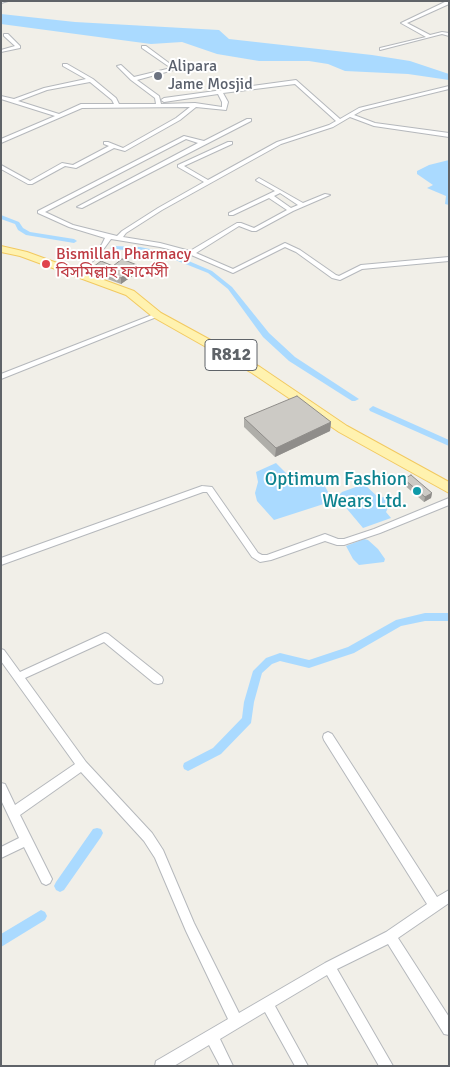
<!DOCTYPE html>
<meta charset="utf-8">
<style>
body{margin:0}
#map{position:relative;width:450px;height:1067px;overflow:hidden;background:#f1efe8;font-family:Signika,sans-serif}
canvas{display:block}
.frame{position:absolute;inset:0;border:2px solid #5f6368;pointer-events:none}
</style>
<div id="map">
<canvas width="450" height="1067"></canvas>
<div class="frame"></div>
</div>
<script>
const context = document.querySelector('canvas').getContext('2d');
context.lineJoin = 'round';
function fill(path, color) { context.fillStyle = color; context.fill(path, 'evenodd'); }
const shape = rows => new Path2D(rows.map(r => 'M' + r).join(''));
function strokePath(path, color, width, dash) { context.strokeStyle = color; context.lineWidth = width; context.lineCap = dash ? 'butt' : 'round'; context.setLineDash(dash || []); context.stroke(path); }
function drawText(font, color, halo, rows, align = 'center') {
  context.font = font + ' Signika,"Noto Sans Bengali",sans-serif'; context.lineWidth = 4; context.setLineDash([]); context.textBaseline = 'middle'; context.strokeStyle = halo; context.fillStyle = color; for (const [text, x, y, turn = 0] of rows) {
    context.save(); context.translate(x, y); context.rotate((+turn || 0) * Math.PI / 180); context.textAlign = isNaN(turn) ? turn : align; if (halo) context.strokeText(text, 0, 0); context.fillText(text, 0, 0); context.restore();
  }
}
const water = shape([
 [1,14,75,22,219,30,229,39,372,55,410,61,449,74,449,80,408,74,345,71,328,64,309,61,259,61,217,54,182,42,151,44,1,24],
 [449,160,449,205,445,204,446,196,427,188,433,185,417,174,417,171,429,165],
 [276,463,291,478,314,477,321,479,333,501,274,520,257,501,255,493,258,482,256,472],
 [364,484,379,498,384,497,390,504,386,512,391,518,363,528,337,497,342,492],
 [364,539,368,540,378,549,385,559,384,562,359,565,353,559,346,546]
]);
const canal = shape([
 [1,215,19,222,23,228,30,232,74,239,77,241,74,243,26,235,18,230,15,224,1,219,1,215],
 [113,246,140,247,170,253,212,271,232,287,269,333,295,357,359,399,355,401,352,401,289,361,263,337,228,289,208,273,168,257,140,251,111,249,110,248,113,246],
 [373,406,449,440,449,446,370,411,369,409,373,406],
 [425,613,449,613,449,621,425,621,401,626,354,653,309,668,280,661,272,664,262,673,254,702,251,723,221,754,192,769,188,771,184,769,183,766,184,763,213,748,242,718,244,702,253,671,266,658,280,653,309,660,348,647,396,620,425,613],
 [97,828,101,829,103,833,101,837,64,890,60,892,56,890,54,886,56,882,93,829,97,828],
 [41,910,45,912,47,916,45,920,1,947,1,934,41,910]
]);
const street = shape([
 [1,1,8,1,1,3,1,1],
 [447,1,449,1,449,4,407,23,430,35,442,32,449,33,449,36,442,34,380,50,380,48,426,37,401,23,447,1],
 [4,34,8,34,20,46,20,48,1,52,1,50,15,46,4,36,4,34],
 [142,46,146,46,177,69,137,80,159,96,161,104,195,103,222,107,222,102,218,94,164,102,161,100,164,98,296,80,340,119,359,108,449,86,449,89,363,110,354,115,375,123,449,133,449,137,374,126,350,117,333,127,281,144,162,210,126,233,123,237,160,243,190,251,237,223,241,223,254,228,287,210,269,198,233,215,229,215,229,213,275,191,257,181,256,180,259,178,303,203,325,194,330,195,293,211,256,231,252,231,239,226,196,253,233,269,285,243,300,250,336,275,339,276,361,265,449,257,449,261,362,269,340,280,332,278,296,252,285,247,233,273,189,254,160,247,111,239,97,258,77,273,73,273,73,271,93,256,102,244,105,238,69,227,38,213,38,211,184,136,204,141,247,119,251,119,251,121,82,208,77,207,198,143,186,139,45,212,73,225,117,236,122,231,158,208,204,182,178,167,178,165,228,142,232,142,232,144,184,166,208,180,277,142,329,125,336,121,295,84,223,93,228,102,226,110,196,107,180,120,125,151,114,148,76,168,65,166,32,184,28,184,1,169,1,165,30,181,62,163,73,165,109,146,104,144,104,142,108,142,123,148,176,118,190,107,82,108,1,143,1,139,55,116,1,99,1,96,14,99,44,88,86,79,63,66,63,64,67,64,93,79,116,98,119,104,156,104,155,98,131,80,117,66,121,65,134,77,171,68,142,48,142,46],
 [90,82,112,100,114,104,81,104,59,114,18,101,47,90,90,82],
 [280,193,298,205,291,208,274,196,280,193],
 [157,313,159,314,159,316,1,379,1,374,157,313],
 [202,486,212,487,258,553,262,555,267,555,325,534,338,539,344,539,374,529,449,498,449,505,380,533,344,545,337,545,325,541,271,560,260,562,252,557,207,492,203,492,1,565,1,558,202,486],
 [105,633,108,634,162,677,163,680,162,683,158,684,154,683,104,642,25,678,86,762,152,833,163,850,194,923,239,1013,325,963,386,932,427,904,324,740,323,737,324,734,328,732,332,734,437,897,449,890,449,903,398,938,449,1017,449,1035,444,1034,388,944,337,969,393,1066,379,1066,327,975,275,1006,308,1066,295,1066,265,1012,220,1039,233,1066,220,1066,209,1045,174,1066,155,1066,156,1061,228,1019,186,931,155,858,144,841,81,772,20,815,52,879,50,883,46,885,42,883,24,847,1,858,1,847,19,838,1,800,1,783,5,784,15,805,75,764,1,661,1,649,4,650,20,672,105,633]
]);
const primary = shape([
 [1,246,27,252,134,291,161,313,260,367,347,426,449,482,449,493,339,432,252,373,153,317,126,295,20,256,1,252,1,246]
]);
const wall = shape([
 [137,265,138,272,121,284,94,274,93,267],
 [244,418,331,422,330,431,275,457,244,427],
 [404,479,432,493,431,498,424,502,403,484]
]);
const shadedWall = shape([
 [137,265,138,272,121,284,121,278],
 [331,422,330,431,275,457,276,448],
 [432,493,431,498,424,502,425,497]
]);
const building = shape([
 [122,259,137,265,121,278,93,267,101,261,113,266,122,259],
 [297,396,331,422,276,448,244,418,297,396],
 [411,475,432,493,425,497,404,479,411,475]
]);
const markers = [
 [158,76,5,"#6b7280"],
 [46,264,5,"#e0444e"],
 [417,491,5,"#0f9aa8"]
];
const farWorshipnames = [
 ["Alipara",168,67],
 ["Jame Mosjid",168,85]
];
const farHealthnames = [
 ["Bismillah Pharmacy",56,255],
 ["বিসমিল্লাহ ফার্মেসী",56,273]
];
const shields = [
 [231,355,52]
];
const shieldNames = [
 ["R812",231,355]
];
const cultureNames = [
 ["Optimum Fashion",407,480],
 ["Wears Ltd.",407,502]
];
fill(water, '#aadaff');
fill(canal, '#aadaff');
strokePath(street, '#b5b8bc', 2);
strokePath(primary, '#f2c960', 2);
fill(street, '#fff');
fill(primary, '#fff2af');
fill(wall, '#afaea9');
fill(shadedWall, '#8f8d8a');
fill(building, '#cccac5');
strokePath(building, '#8f8d8a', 1);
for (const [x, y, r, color] of markers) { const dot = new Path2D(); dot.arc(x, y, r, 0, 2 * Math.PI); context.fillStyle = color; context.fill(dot); strokePath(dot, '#fff', 2); }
drawText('16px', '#5b616d', '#fff', farWorshipnames, 'left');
drawText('16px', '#be3a42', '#fff', farHealthnames, 'left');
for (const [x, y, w] of shields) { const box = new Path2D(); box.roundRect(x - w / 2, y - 15.5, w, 31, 4); context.fillStyle = '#fff'; context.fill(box); strokePath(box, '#5f6368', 1); }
drawText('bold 18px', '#5f6368', null, shieldNames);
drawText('19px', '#0d838f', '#fff', cultureNames, 'right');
</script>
